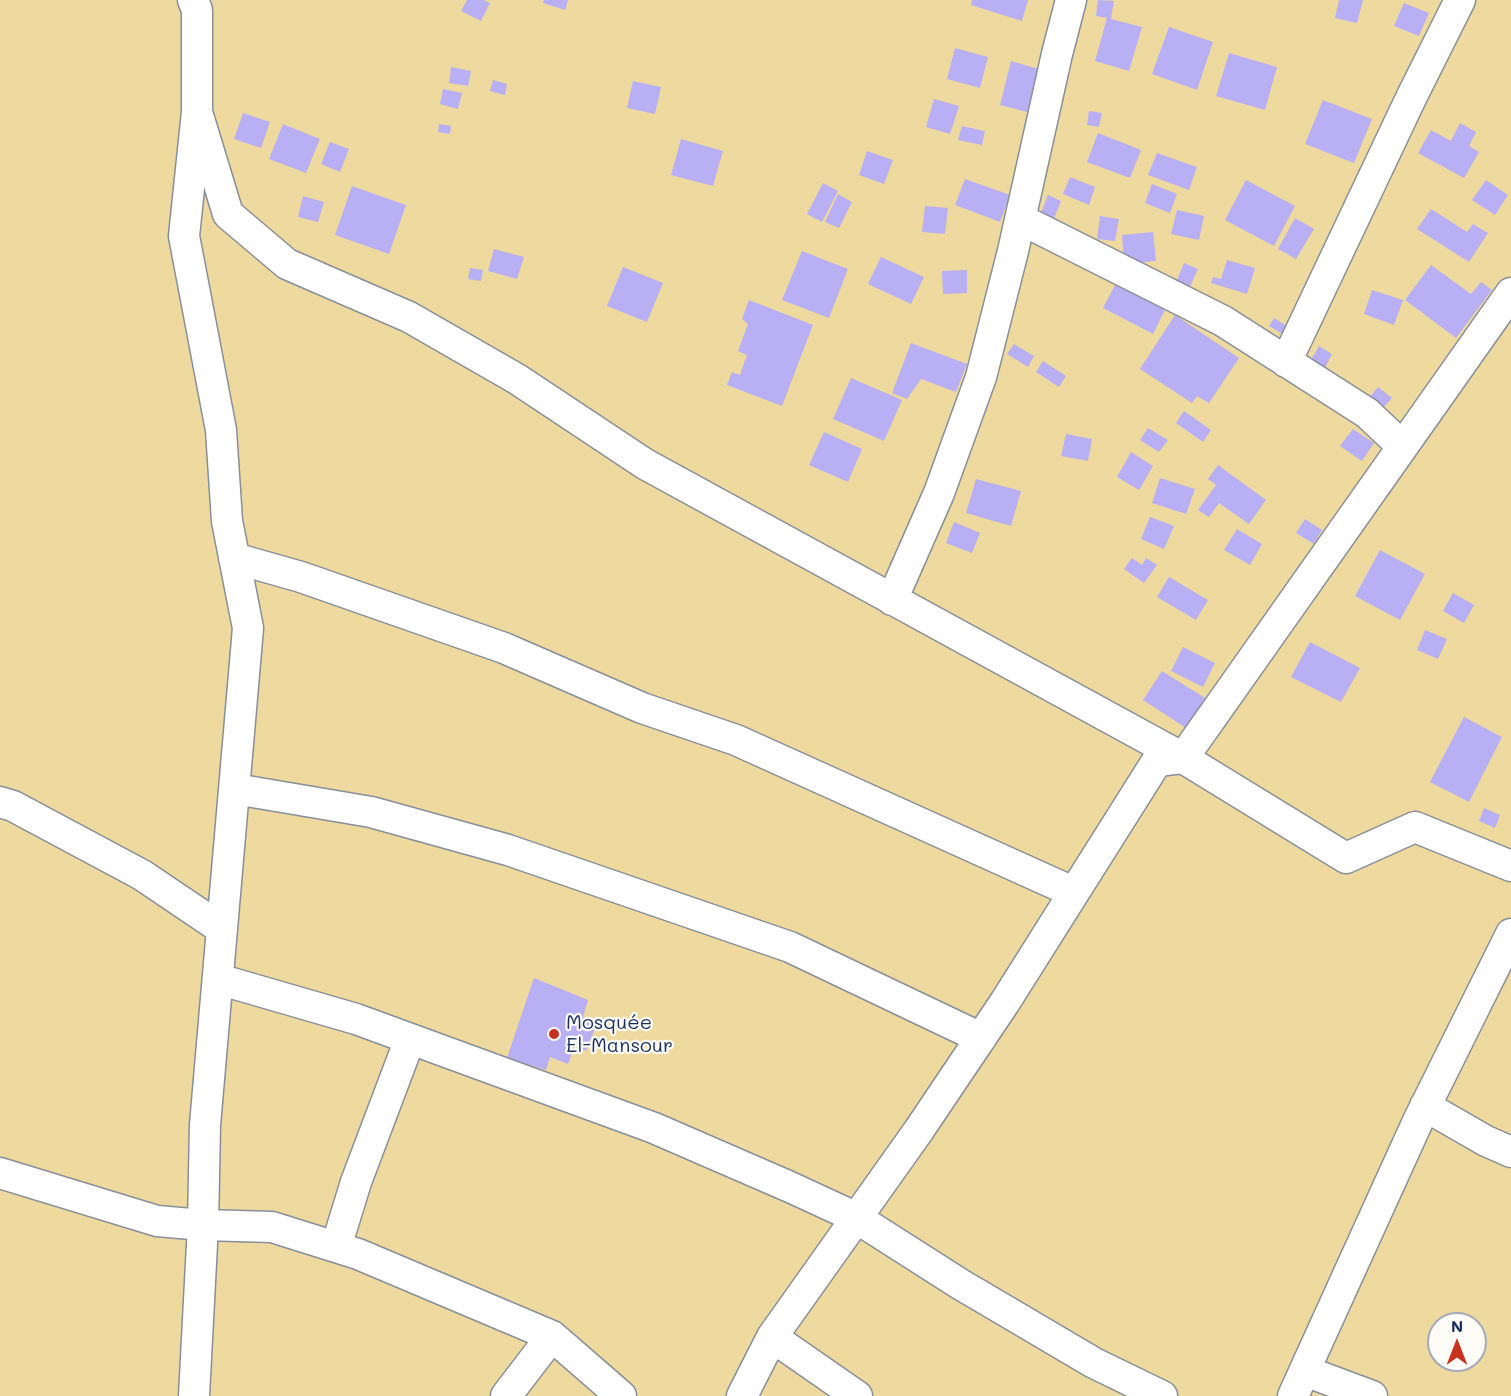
<!DOCTYPE html>
<meta charset="utf-8">
<style>
body{margin:0}
#map{position:relative;width:1511px;height:1396px;overflow:hidden;background:#f4ecd7;font-family:Mali,sans-serif}
canvas{display:block}
.north{position:absolute;left:1427px;top:1312px;width:60px;height:60px;box-sizing:border-box;background:#fdfcf7;border:2px solid #a3aaba;border-radius:50%;rotate:0deg;font-size:16px;font-weight:700;line-height:24px;text-align:center;color:#1b2f5e}
.north::after{content:'';display:block;margin:auto;width:21px;height:27px;background:#c8321e;clip-path:polygon(50% 0,100% 100%,50% 72%,0 100%)}
</style>
<div id="map">
<canvas width="1511" height="1396"></canvas>
<div class="north">N</div>
</div>
<script>
const context = document.querySelector('canvas').getContext('2d');
context.lineJoin = 'round';
function fill(path, color) { context.fillStyle = color; context.fill(path, 'evenodd'); }
const shape = rows => new Path2D(rows.map(r => 'M' + r).join(''));
function strokePath(path, color, width, dash) { context.strokeStyle = color; context.lineWidth = width; context.lineCap = dash ? 'butt' : 'round'; context.setLineDash(dash || []); context.stroke(path); }
function drawText(font, color, halo, rows, align = 'center') {
  context.font = font + ' Mali,sans-serif'; context.lineWidth = 4.5; context.setLineDash([]); context.textBaseline = 'middle'; context.strokeStyle = halo; context.fillStyle = color; for (const [text, x, y, turn = 0] of rows) {
    context.save(); context.translate(x, y); context.rotate((+turn || 0) * Math.PI / 180); context.textAlign = isNaN(turn) ? turn : align; if (halo) context.strokeText(text, 0, 0); context.fillText(text, 0, 0); context.restore();
  }
}
const sand = shape([
 [0,0,1511,0,1511,1396,0,1396],
 [1439,1324,1475,1324,1475,1360,1439,1360]
]);
const building = shape([
 [467,0,483,0,490,3,481,21,461,11],
 [544,0,568,0,565,10,543,3],
 [972,0,1028,0,1022,21,971,5],
 [1098,0,1114,1,1111,19,1142,27,1129,71,1095,61,1107,18,1096,16],
 [1339,0,1363,0,1357,23,1335,18],
 [1404,3,1429,13,1419,36,1394,26],
 [1169,27,1213,42,1197,90,1152,74],
 [955,48,988,57,980,88,947,79],
 [1229,53,1277,67,1265,110,1216,96],
 [1011,61,1042,70,1031,113,1000,105],
 [451,67,471,71,468,86,449,83],
 [493,80,507,84,505,95,490,91],
 [633,81,661,87,655,114,627,108],
 [443,89,462,93,458,109,440,104],
 [934,99,959,106,950,134,926,127],
 [1323,100,1372,119,1354,163,1305,144],
 [1089,111,1102,113,1099,127,1087,125],
 [243,113,270,122,261,148,234,139],
 [1460,123,1476,132,1469,146,1479,152,1464,178,1418,153,1431,130,1451,141],
 [283,124,320,139,306,173,269,159],
 [439,124,451,126,450,134,438,132],
 [962,126,985,131,982,145,958,140],
 [1098,133,1141,150,1130,178,1087,162],
 [681,139,723,151,713,186,671,175],
 [330,142,349,149,340,172,321,164],
 [867,151,893,160,884,184,859,175],
 [1157,153,1197,167,1189,190,1148,175],
 [1070,177,1095,187,1089,205,1063,194],
 [965,179,1010,195,1000,222,955,205],
 [1246,180,1295,206,1274,246,1225,220],
 [1486,180,1508,195,1495,215,1472,200],
 [823,183,838,191,822,222,807,214],
 [1152,184,1177,194,1170,213,1145,203],
 [352,186,406,205,389,254,335,235],
 [838,194,852,202,839,228,825,222],
 [1048,195,1061,201,1053,221,1040,215],
 [303,196,324,202,318,222,298,217],
 [925,206,948,208,945,234,922,232],
 [1431,209,1467,232,1473,224,1488,233,1469,262,1417,229],
 [1177,210,1204,216,1199,240,1171,234],
 [1100,216,1119,219,1115,241,1097,239],
 [1295,218,1314,229,1296,259,1278,249],
 [1153,232,1156,261,1124,264,1122,235],
 [494,249,524,257,517,279,488,271],
 [802,251,848,269,829,318,782,300],
 [881,257,924,277,911,304,868,284],
 [1227,260,1255,268,1247,294,1211,283,1213,277,1221,279],
 [1184,263,1198,269,1187,293,1174,287],
 [1431,265,1471,294,1481,282,1492,290,1456,338,1405,300],
 [623,267,663,283,647,322,607,306],
 [470,268,483,270,481,281,468,279],
 [967,270,967,293,943,294,942,271],
 [1115,285,1165,310,1153,334,1103,308],
 [1372,290,1403,300,1394,325,1364,314],
 [749,300,813,325,782,406,727,385,732,372,740,375,747,355,738,351,748,324,742,319],
 [1175,315,1239,358,1209,403,1197,396,1192,403,1140,369],
 [1274,318,1288,327,1284,335,1269,326],
 [911,343,967,364,956,392,921,379,907,399,892,393],
 [1014,344,1034,356,1028,367,1007,354],
 [1319,346,1332,354,1325,368,1311,360],
 [1043,361,1066,376,1059,387,1036,372],
 [851,378,902,400,884,441,833,419],
 [1378,387,1392,398,1383,408,1370,397],
 [1184,411,1211,430,1203,442,1176,423],
 [1148,428,1168,440,1159,452,1140,440],
 [1353,429,1374,443,1362,461,1340,446],
 [824,432,862,449,848,482,809,465],
 [1066,434,1092,439,1088,461,1061,456],
 [1131,452,1153,466,1139,490,1117,477],
 [1218,465,1266,500,1249,524,1219,503,1209,517,1198,510,1216,485,1208,479],
 [1160,478,1195,489,1186,514,1152,503],
 [976,479,1021,491,1011,526,966,513],
 [1150,517,1174,526,1164,549,1141,539],
 [1305,519,1322,530,1314,544,1296,533],
 [954,522,980,533,972,553,946,543],
 [1237,529,1262,544,1250,565,1224,550],
 [1380,550,1425,574,1400,620,1355,596],
 [1132,558,1142,565,1146,558,1157,565,1144,583,1124,569],
 [1169,577,1208,600,1196,620,1157,597],
 [1453,593,1474,605,1464,623,1443,611],
 [1425,630,1447,639,1438,659,1417,650],
 [1310,642,1360,668,1341,702,1291,677],
 [1183,647,1215,663,1203,687,1171,671],
 [1162,671,1205,698,1186,728,1143,700],
 [1464,717,1502,737,1469,802,1430,782],
 [1484,808,1500,815,1495,828,1479,821],
 [534,978,588,1000,583,1017,598,1021,586,1051,575,1046,568,1064,550,1057,546,1070,507,1058]
]);
const street = shape([
 [193,0,197,10,197,112,184,236,221,430,227,521,248,628,205,1125,203,1225,194,1396],
 [197,112,228,214,287,264,409,317,517,379,645,464,1183,758,1346,858,1415,827,1511,866],
 [1020,219,1223,321,1367,413,1402,446],
 [1286,362,1411,98,1460,0],
 [234,558,301,577,504,648,642,708,736,740,1073,892],
 [892,600,939,493,981,377,1013,251,1057,54,1071,0],
 [235,789,371,812,508,850,790,947,981,1038],
 [0,802,13,806,142,875,222,929],
 [218,979,356,1019,654,1128,790,1187,855,1217,960,1284,1094,1363,1162,1396],
 [1425,1106,1486,1141,1511,1152],
 [0,1173,157,1221,203,1225,272,1227,358,1254,552,1336,621,1396],
 [336,1247,356,1182,410,1039],
 [772,1337,857,1396],
 [1305,1371,1372,1396],
 [506,1396,552,1336],
 [742,1396,772,1337,919,1130,1005,1002,1157,761,1183,758,1511,293],
 [1293,1396,1418,1121,1511,934]
]);
const markers = [
 [554,1034,6,"#c8321e"]
];
const poiNames = [
 ["Mosquée",566,1023],
 ["El-Mansour",566,1046]
];
fill(sand, '#eeda9e');
fill(building, '#b9aff5');
strokePath(street, '#888e9a', 33);
strokePath(street, '#fff', 30);
for (const [x, y, r, color] of markers) { const dot = new Path2D(); dot.arc(x, y, r, 0, 2 * Math.PI); context.fillStyle = color; context.fill(dot); strokePath(dot, '#fdfcf7', 2); }
drawText('20px', '#1b2f5e', '#fdfcf7', poiNames, 'left');
</script>
